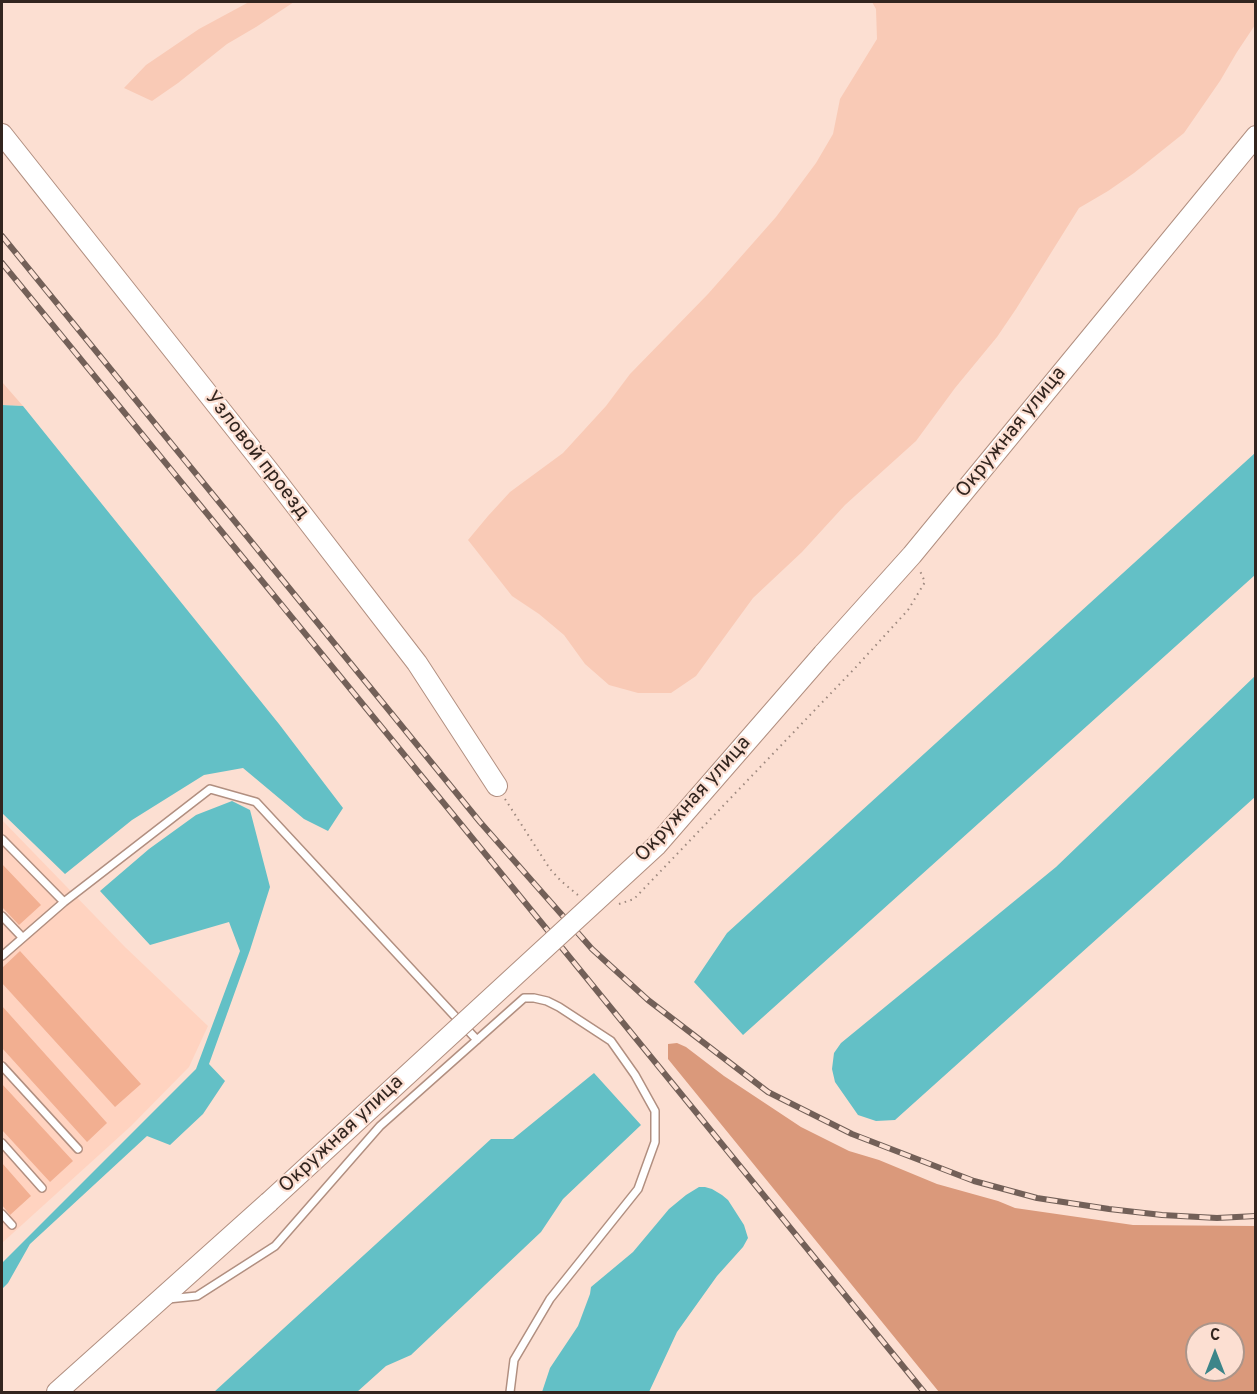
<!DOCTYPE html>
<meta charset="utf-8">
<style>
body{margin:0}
#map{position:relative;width:1257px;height:1394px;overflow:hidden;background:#fcdfd2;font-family:Overpass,sans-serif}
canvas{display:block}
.frame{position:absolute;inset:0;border:3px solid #32251f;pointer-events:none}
.north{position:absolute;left:1185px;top:1322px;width:60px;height:60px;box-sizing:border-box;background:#fcdfd2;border:2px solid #ab958a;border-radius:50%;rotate:0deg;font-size:16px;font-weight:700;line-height:24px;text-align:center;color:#32251f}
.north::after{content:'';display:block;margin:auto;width:21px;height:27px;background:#3c8589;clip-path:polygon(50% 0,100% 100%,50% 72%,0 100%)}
</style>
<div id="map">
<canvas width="1257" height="1394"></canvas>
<div class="frame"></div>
<div class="north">С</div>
</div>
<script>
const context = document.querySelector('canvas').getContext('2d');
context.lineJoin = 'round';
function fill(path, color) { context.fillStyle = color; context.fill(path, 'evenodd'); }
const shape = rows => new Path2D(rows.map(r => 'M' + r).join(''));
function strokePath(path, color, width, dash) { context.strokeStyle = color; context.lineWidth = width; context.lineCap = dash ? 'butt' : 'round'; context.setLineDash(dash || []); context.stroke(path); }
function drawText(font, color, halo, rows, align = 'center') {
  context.font = font + ' Overpass,sans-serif'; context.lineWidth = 4.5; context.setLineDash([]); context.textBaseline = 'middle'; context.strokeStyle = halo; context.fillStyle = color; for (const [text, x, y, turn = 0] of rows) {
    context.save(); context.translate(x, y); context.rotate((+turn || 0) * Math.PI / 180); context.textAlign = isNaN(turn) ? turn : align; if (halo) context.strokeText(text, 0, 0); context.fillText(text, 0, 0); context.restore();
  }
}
const built = shape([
 [2,820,125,947,208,1026,189,1067,131,1126,2,1243]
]);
const green = shape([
 [249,2,294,2,256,27,227,44,178,83,152,101,124,88,146,65,199,29],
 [872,2,1255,2,1255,25,1237,52,1220,81,1184,133,1134,173,1108,191,1079,208,1016,309,997,337,955,388,916,441,845,505,802,552,753,598,696,676,671,693,638,693,609,685,585,664,564,635,539,614,512,596,468,540,488,516,510,492,563,453,606,406,630,374,708,294,776,217,816,163,833,134,840,99,877,39,876,9],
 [2,382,23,406,2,405]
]);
const forest = shape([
 [677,1043,686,1047,724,1076,801,1127,849,1151,879,1160,937,1184,998,1201,1015,1208,1133,1225,1255,1226,1255,1392,939,1392,668,1059,668,1044],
 [1197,1334,1233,1334,1233,1370,1197,1370]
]);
const water = shape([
 [2,405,23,406,279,724,343,808,328,831,304,819,243,768,204,775,132,820,65,874,2,813],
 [1255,453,1255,575,743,1035,694,982,727,933],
 [1255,676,1255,797,895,1120,876,1121,858,1115,835,1082,832,1069,834,1053,841,1043,1056,867],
 [232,801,250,810,270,887,250,950,209,1064,225,1081,203,1114,170,1145,147,1136,30,1244,8,1283,2,1289,2,1263,196,1069,240,951,229,922,150,945,100,891,149,849,196,815],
 [594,1073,641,1125,563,1199,541,1232,411,1355,386,1366,357,1392,214,1392,491,1139,513,1139],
 [699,1187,705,1187,712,1189,722,1195,728,1200,744,1225,748,1238,743,1247,717,1276,677,1332,649,1392,542,1392,550,1368,578,1326,590,1294,591,1287,633,1252,669,1209,686,1195]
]);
const building = shape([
 [2,864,41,905,19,925,2,907],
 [20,951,141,1084,115,1107,2,983,2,968],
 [2,1006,107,1123,87,1142,2,1048],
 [2,1084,73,1161,50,1182,2,1130],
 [2,1163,31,1196,10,1215,2,1205]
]);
const path = shape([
 [505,799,550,869,561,881,579,896],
 [619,904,634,899,856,667,908,610,925,582,920,571]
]);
const lane = shape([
 [2,839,64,902,2,956],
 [64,902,210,789,256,802,477,1040],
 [2,916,22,937],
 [2,1066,78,1149],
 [2,1143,42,1188],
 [2,1214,12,1225],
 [168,1299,197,1296,275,1246,380,1126,524,998,534,998,547,1001,559,1007,611,1041,635,1075,655,1111,655,1142,638,1189,550,1299,514,1360,510,1392]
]);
const secondary = shape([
 [2,134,269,471,417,663,497,786],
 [823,654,912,555,1256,136],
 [57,1392,269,1202]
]);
const rail = shape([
 [2,236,480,822,592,949,648,1000,768,1092,852,1134,974,1181,1037,1198,1109,1209,1162,1215,1217,1218,1256,1216],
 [2,263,545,927,924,1392]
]);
const secondaryBridge = shape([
 [269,1202,656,846,823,654]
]);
const streetNames = [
 ["Окружная улица",1012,433,-51],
 ["Узловой проезд",256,456,52],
 ["Окружная улица",694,800,-48],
 ["Окружная улица",342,1135,-43]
];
fill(built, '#ffd3c0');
fill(green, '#f9cab6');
fill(forest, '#da997b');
fill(water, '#63c0c6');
fill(building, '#f2af91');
strokePath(lane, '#b18f80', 10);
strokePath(secondary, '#b18f80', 22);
strokePath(path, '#9d887e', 2, [1.5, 4.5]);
strokePath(lane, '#fff', 7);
strokePath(secondary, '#fff', 20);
strokePath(rail, '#736058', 6);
strokePath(rail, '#fcdfd2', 4, [11]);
strokePath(secondaryBridge, '#b18f80', 22, []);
strokePath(secondaryBridge, '#fff', 20);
drawText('20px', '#32251f', '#fcdfd2', streetNames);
</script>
